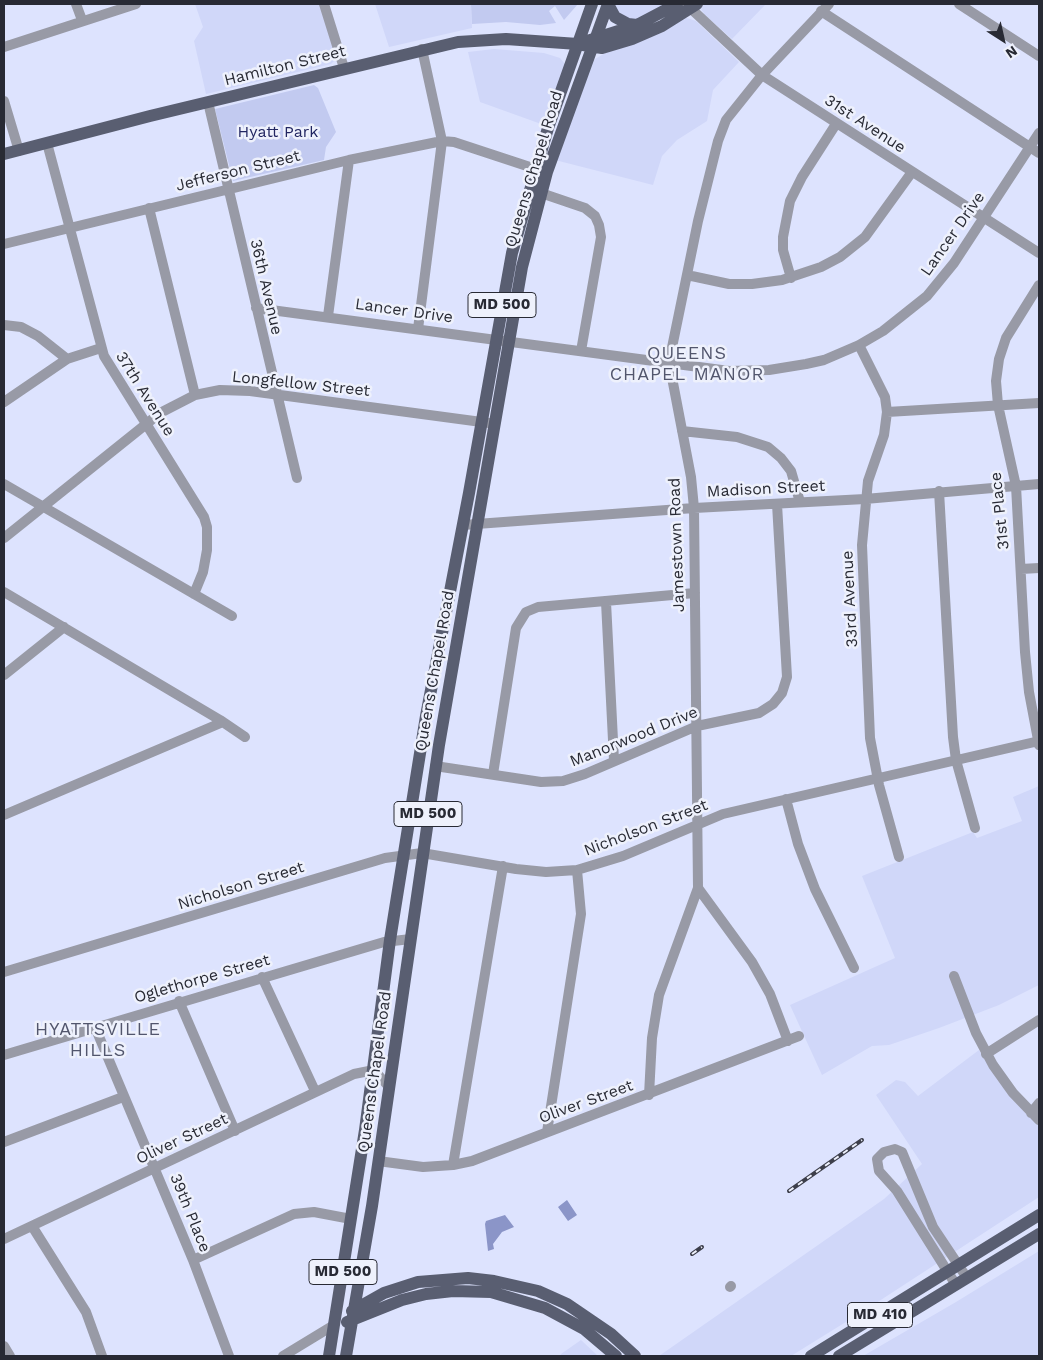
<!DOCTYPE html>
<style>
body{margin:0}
#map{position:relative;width:1043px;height:1360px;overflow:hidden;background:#dde3fe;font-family:"Work Sans",sans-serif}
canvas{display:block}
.frame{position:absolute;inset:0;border:5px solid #282a34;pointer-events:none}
.north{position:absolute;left:978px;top:15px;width:50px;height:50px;-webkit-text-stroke:4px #eef1fc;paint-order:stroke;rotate:145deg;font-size:14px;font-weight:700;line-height:20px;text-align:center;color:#282a34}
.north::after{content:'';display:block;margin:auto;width:18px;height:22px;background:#282a34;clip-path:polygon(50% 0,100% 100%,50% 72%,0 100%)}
</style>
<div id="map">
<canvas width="1043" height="1360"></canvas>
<div class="frame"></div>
<div class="north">N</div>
</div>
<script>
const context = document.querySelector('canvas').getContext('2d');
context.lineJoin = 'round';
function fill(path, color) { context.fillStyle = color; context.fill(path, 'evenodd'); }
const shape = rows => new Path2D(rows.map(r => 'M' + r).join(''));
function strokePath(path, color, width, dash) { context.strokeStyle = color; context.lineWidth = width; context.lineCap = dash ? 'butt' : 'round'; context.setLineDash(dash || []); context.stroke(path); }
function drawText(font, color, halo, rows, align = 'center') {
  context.font = font + ' "Work Sans",sans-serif'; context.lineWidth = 5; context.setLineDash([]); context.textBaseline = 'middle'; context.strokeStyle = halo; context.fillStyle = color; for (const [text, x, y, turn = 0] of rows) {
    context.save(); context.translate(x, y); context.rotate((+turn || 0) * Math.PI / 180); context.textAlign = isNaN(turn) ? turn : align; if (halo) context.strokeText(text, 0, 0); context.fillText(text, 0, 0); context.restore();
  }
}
const built = shape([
 [195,4,320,4,336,57,335,60,331,64,206,94,194,41,203,27],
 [375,4,471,4,472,28,389,47],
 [613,4,668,4,639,19,625,21],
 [704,4,766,4,732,39,705,15,701,9],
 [684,17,696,21,739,62,713,90,707,121,677,140,662,156,653,185,555,160,587,70,595,59,614,48],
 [494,49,544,53,560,58,565,64,544,125,480,102,468,52],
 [1039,786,1039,985,999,1005,939,1028,889,1045,872,1046,822,1075,790,1005,895,958,862,876,973,832,977,838,1022,821,1013,797],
 [979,1050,1014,1101,1039,1126,1039,1197,870,1307,791,1356,659,1356,884,1199,922,1164,876,1095,896,1080,905,1082,918,1096],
 [1039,1251,1039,1356,863,1356,956,1302],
 [581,1340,598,1356,560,1356,561,1354]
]);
const green = shape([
 [471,4,578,4,564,20,555,6,549,11,556,23,540,25,506,22,472,24],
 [314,85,318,88,336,132,326,147,324,160,233,181,215,109]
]);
const water = shape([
 [567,1200,577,1215,568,1221,558,1207],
 [505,1215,514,1227,502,1232,493,1244,494,1249,488,1251,485,1224,486,1221]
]);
const minor = shape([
 [76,4,82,20],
 [324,4,344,68],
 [686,4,762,75,1039,253],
 [959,4,1039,56],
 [821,11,1039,153],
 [4,47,136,4],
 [4,101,19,151],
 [208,102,297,478],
 [47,143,104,356,204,517,207,527,207,550,203,572,194,594],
 [535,191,585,208,595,216,599,225,601,237,581,351],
 [149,208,195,395],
 [4,244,349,160,442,141,454,142,536,169],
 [687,275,729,284,752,284,782,280,821,267,840,257,865,237,912,172],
 [791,278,783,250,783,237,790,201,802,177,836,124],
 [1039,285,1006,338,999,359,996,381,998,405,1016,486,1025,652,1029,692,1039,745],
 [256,308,729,371,769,370,806,364,824,360,859,345,883,331,927,296,954,263,1039,133],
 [328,316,349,160],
 [4,325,21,327,38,336,67,359],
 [418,329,442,141,422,49],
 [859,345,885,397,887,412,884,435,868,481,862,545,870,738,879,785,899,857],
 [4,402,67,359,101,348],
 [887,412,1039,403],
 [682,431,737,437,768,447,781,458,791,471,800,502],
 [4,484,232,616],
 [939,491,953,737,956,760,975,828],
 [463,525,694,508,865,499,1039,484],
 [4,538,160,413,195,395,220,390,250,391,489,423],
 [1021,569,1039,568],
 [4,592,220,720,245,737],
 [606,602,614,760],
 [4,675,64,627],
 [435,766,541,782,563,781,585,774,697,726,759,713,773,704,782,693,787,677,777,504],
 [493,774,516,628,526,612,538,607,695,593],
 [786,799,798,844,815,889,854,968],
 [4,815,223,722],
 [698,888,752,962,770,994,788,1041],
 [4,972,385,858,422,853,516,869,546,872,577,870,623,856,723,814,1039,741],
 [954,976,976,1033,993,1065,1013,1093,1039,1120],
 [262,977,315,1091],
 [179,1001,235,1131],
 [95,1027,193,1260,229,1356],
 [986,1054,1039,1020],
 [4,1055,384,942,411,939],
 [649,1095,652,1038,659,995,698,888,694,508,691,477,669,362,698,221,718,141,726,120,762,75,829,4],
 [1031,1113,1039,1103],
 [547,1132,581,914,577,870],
 [4,1142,123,1097],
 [378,1161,423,1167,453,1165,472,1161,799,1036],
 [453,1165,503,866],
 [32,1226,86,1312,102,1356],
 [4,1239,354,1074,374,1070,389,1087],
 [193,1260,294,1214,314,1212,351,1219],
 [956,1285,897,1191,879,1171,877,1159,884,1152,895,1149,902,1152,933,1227,967,1278],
 [730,1287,731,1286],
 [4,1346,10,1356],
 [283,1356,334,1325]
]);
const major = shape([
 [608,4,615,17,628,24,637,25],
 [583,45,602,48,632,39,662,26,697,4],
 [4,154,150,116,458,42,506,39,578,44,637,25,677,4],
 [352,1311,384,1293,418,1282,468,1278,494,1281,538,1291,567,1304,611,1334,635,1356],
 [347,1322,402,1300,426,1294,453,1291,491,1292,545,1308,584,1329,616,1356],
 [329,1356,365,1130,390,940,426,716,469,493,512,253,548,128,592,4],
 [346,1356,372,1206,439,745,522,267,547,172,608,4],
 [811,1356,1039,1215],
 [839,1356,1039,1234]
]);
const rail = shape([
 [789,1191,862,1140],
 [692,1254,702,1247]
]);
const shields = [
 [502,305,68],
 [428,814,68],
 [343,1272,68],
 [880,1315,65]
];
const shieldNames = [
 ["MD 500",502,305],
 ["MD 500",428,814],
 ["MD 500",343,1272],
 ["MD 410",880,1315]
];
const streetNames = [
 ["Hamilton Street",285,66,-14],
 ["31st Avenue",865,124,33],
 ["Queens Chapel Road",534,169,-73],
 ["Jefferson Street",238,171,-14],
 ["Lancer Drive",953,234,-55],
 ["36th Avenue",266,287,77],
 ["Lancer Drive",404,311,8],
 ["Longfellow Street",301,384,6],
 ["37th Avenue",145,394,58],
 ["Madison Street",766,489,-3],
 ["31st Place",1000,511,-96],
 ["Jamestown Road",677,545,-92],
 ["33rd Avenue",850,599,-93],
 ["Queens Chapel Road",435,671,-80],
 ["Manorwood Drive",634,737,-22],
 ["Nicholson Street",646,828,-21],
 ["Nicholson Street",241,886,-17],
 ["Oglethorpe Street",202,979,-16],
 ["Queens Chapel Road",375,1072,-82],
 ["Oliver Street",586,1102,-20],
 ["Oliver Street",182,1139,-25],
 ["39th Place",190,1213,68]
];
const parkNames = [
 ["Hyatt Park",278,132]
];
const neighbourhoodNames = [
 ["QUEENS",687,354],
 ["CHAPEL MANOR",687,375],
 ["HYATTSVILLE",98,1030],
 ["HILLS",98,1051]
];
fill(built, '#d0d7f9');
fill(green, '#c2caf0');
fill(water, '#8b95c8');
strokePath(minor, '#989aa6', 10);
strokePath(major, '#595e71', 12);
strokePath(rail, '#3d3f4b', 4);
strokePath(rail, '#eef1fc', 2, [5.5]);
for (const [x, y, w] of shields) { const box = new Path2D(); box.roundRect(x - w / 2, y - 12.5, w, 25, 4); context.fillStyle = '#eef1fc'; context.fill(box); strokePath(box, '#282a34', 1); }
drawText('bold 15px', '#282a34', null, shieldNames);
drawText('16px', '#282a34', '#eef1fc', streetNames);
drawText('16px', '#212561', '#eef1fc', parkNames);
context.letterSpacing = '1px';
drawText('18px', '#52566d', '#eef1fc', neighbourhoodNames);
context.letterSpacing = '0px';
</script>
